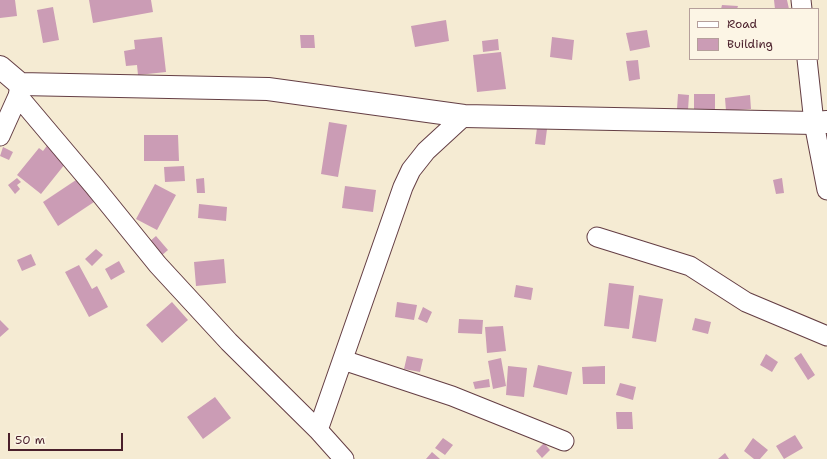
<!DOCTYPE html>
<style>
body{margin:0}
#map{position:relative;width:827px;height:459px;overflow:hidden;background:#f5ebd3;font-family:"Shantell Sans",sans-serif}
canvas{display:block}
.legend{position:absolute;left:689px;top:8px;width:130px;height:52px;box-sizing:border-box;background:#fcf5e5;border:1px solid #b59f9b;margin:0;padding:5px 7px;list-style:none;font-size:12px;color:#4a1f2b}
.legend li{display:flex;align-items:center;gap:8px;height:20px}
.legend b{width:20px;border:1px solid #b59f9b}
.scale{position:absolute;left:8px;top:433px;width:115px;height:18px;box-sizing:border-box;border:2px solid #4a1f2b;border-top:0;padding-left:5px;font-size:12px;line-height:14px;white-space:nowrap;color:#4a1f2b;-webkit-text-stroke:3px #fcf5e5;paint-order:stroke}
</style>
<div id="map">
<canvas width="827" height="459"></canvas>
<ul class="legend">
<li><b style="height:5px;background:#fff"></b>Road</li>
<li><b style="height:11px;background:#cb9cb5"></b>Building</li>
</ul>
<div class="scale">50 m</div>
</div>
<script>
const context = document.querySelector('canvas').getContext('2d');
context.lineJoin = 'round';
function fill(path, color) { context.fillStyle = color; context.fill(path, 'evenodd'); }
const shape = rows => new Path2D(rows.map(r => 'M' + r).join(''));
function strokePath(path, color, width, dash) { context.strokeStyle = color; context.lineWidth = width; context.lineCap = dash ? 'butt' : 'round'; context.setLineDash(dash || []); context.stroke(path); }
const building = shape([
 [0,0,15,0,17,16,0,18],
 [89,0,151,0,153,12,93,23],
 [774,0,787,0,789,9,775,9],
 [722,5,738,6,737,9,721,9],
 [53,7,59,40,43,43,37,10],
 [446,20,449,41,415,47,411,26],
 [647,30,650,47,630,51,626,33],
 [300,35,314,35,315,48,301,48],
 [162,37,166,72,138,75,137,65,126,66,124,51,135,49,134,40],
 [552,37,574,40,572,60,550,57],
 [498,39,499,50,483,52,482,41],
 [501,52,506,89,477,92,473,55],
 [638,60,640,79,629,81,626,61],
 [678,94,689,95,688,110,677,109],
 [694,94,715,94,715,110,694,110],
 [750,95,751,109,726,111,725,98],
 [329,122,347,125,338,177,321,174],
 [537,128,547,129,545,145,535,144],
 [144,135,178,135,179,161,144,161],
 [49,143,69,159,41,194,17,175,39,148,43,151],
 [3,147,13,152,9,160,0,156],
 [184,166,185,181,165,182,164,167],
 [17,178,21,182,17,185,20,189,15,194,8,185],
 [79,178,94,202,58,226,43,202],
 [204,178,205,193,197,193,196,179],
 [782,178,784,193,776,194,773,180],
 [155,184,176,195,157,230,136,219],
 [345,186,376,190,373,212,342,208],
 [199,204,227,207,226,221,198,218],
 [156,236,168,250,161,256,149,242],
 [96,249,103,255,92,266,85,259],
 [31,254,36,265,22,271,17,260],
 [224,259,226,283,196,286,194,262],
 [119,261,125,272,111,280,105,269],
 [79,265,92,289,97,286,108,307,89,317,65,272],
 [609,283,634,286,629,329,604,326],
 [516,285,533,288,531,300,514,297],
 [639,295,663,299,656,342,632,338],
 [172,302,188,320,162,343,146,325],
 [397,302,417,305,414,320,395,317],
 [423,307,432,312,427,323,418,319],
 [695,318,711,322,708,334,692,330],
 [459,319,483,320,482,334,458,333],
 [0,320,9,329,0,337],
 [503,326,506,351,487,353,485,327],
 [801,353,815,375,808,380,794,358],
 [766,354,778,362,772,372,760,365],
 [407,356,423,359,420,372,404,369],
 [501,358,506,386,493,389,488,361],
 [538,365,572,372,567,395,533,387],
 [508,366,527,368,524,397,506,395],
 [605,366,605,384,583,384,582,367],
 [489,379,490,387,475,389,473,382],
 [620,383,636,387,633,400,616,395],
 [215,397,231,418,203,439,187,417],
 [616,412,632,412,633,429,617,429],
 [795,435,803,448,784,459,776,446],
 [443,438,453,445,445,455,435,448],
 [753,438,768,450,760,459,754,459,744,451],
 [544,443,550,450,542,458,536,451],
 [432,452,440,459,426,459],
 [725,453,729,459,718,459]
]);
const minor = shape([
 [801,0,802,9],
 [807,59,814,123,827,190],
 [18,96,94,186,158,265,229,342,318,430,344,459],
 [0,136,18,96,20,86],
 [597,237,690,266,746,302,827,336],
 [343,360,452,396,564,441],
 [318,430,403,187,411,170,426,151,464,116]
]);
const tertiary = shape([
 [0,67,20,84,268,89,464,116,814,123,827,122]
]);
fill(building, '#cb9cb5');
strokePath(minor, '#643e44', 21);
strokePath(tertiary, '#643e44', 24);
strokePath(minor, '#fff', 19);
strokePath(tertiary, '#fff', 22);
</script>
